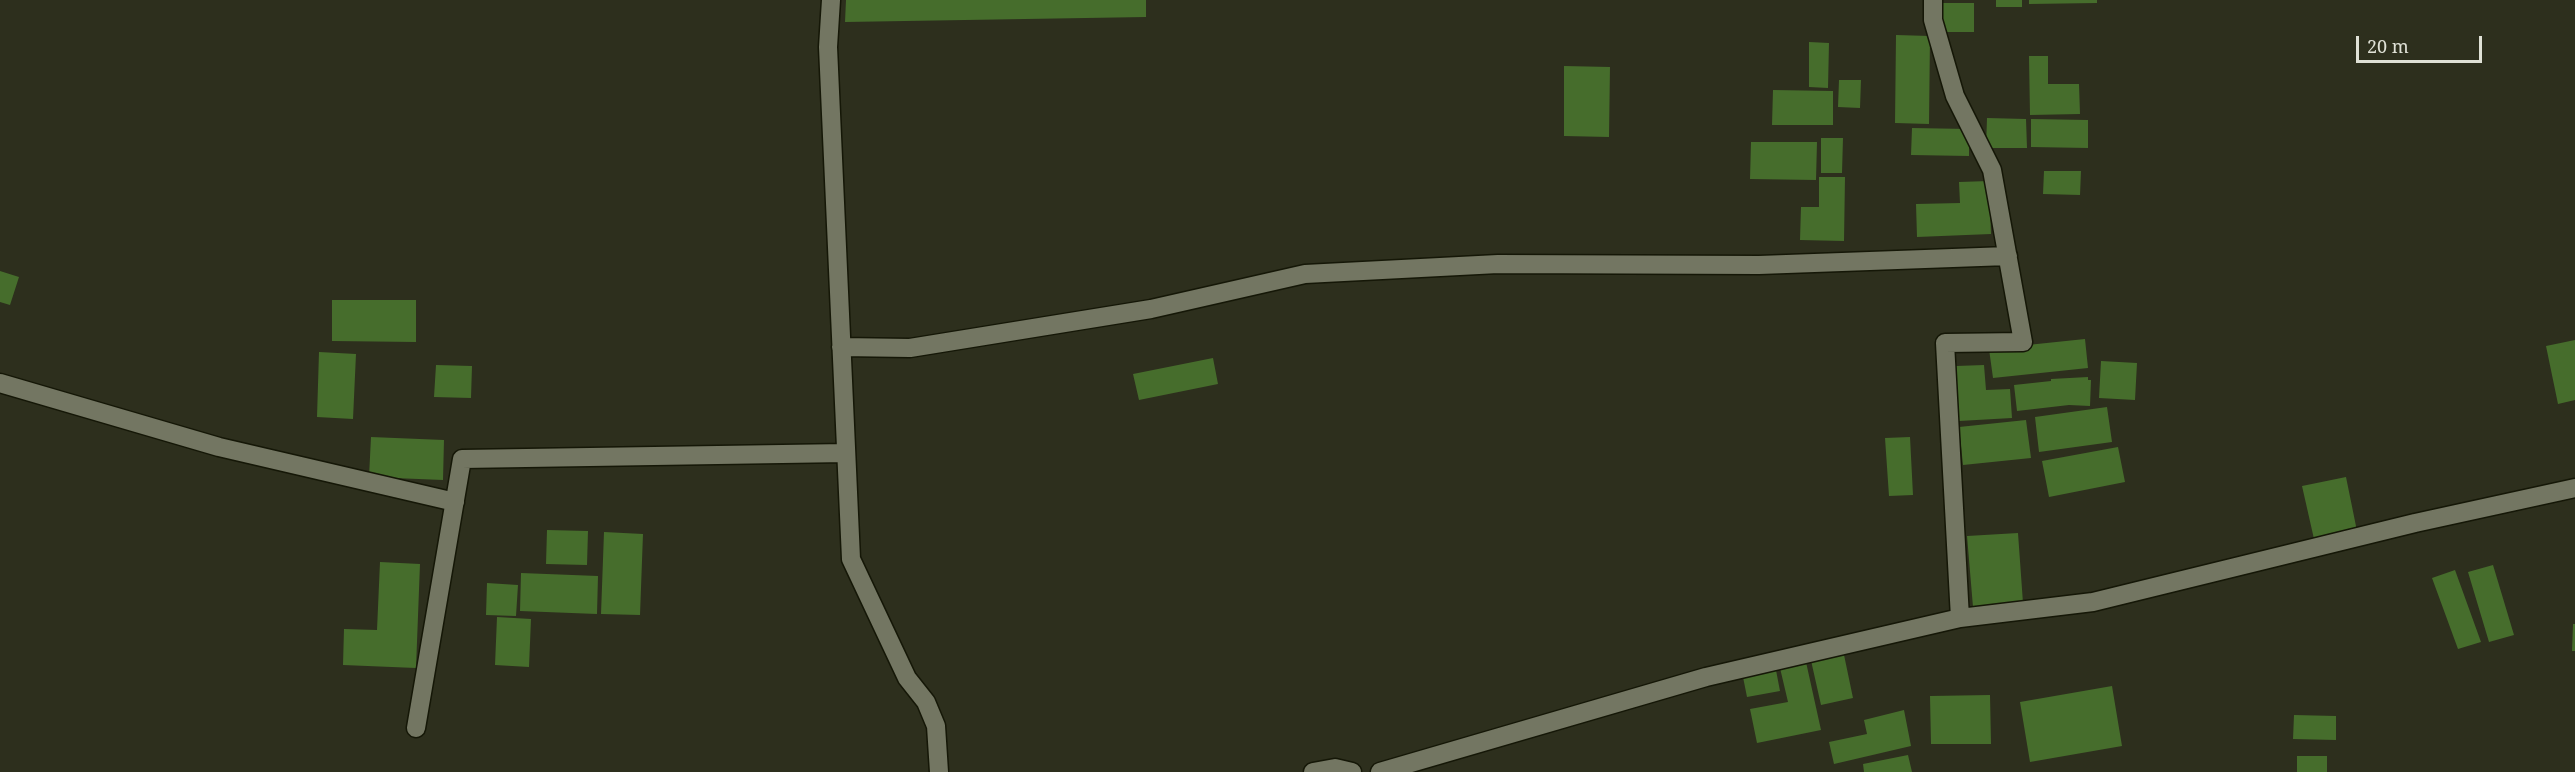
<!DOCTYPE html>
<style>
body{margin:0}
#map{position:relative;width:2575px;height:772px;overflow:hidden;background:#2d2f1d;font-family:"Noto Serif",serif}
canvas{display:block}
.scale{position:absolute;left:2356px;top:36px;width:126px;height:27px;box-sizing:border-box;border:3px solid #dfe1d6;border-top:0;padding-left:8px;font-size:18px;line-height:21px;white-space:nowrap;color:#dfe1d6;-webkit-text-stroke:4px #2d2f1d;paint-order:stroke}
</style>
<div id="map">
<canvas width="2575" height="772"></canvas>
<div class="scale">20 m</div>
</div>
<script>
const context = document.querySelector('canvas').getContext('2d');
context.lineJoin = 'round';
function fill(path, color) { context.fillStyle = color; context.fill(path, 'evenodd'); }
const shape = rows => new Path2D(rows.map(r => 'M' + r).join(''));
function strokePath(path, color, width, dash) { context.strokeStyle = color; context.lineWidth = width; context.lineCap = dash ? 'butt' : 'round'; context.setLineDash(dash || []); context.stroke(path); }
const building = shape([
 [846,0,1146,0,1146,17,845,22],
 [1996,0,2022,0,2022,7,1996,7],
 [2029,0,2097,0,2097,3,2029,4],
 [1941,3,1974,3,1974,32,1941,32],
 [1896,35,1930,36,1929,124,1895,123],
 [1809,42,1829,43,1828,88,1809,87],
 [2029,56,2048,56,2048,84,2079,84,2080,114,2030,115],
 [1564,66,1610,67,1609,137,1564,136],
 [1839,80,1861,80,1860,108,1838,107],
 [1773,90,1833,91,1833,125,1772,125],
 [1987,118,2026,119,2027,148,1986,148],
 [2031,119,2088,120,2088,148,2031,147],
 [1912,128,1969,129,1969,156,1911,155],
 [1821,138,1843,138,1842,173,1821,173],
 [1751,142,1817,142,1816,180,1750,179],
 [2044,171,2081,171,2080,195,2043,194],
 [1819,177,1845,177,1844,241,1800,240,1801,207,1819,207],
 [1989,181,1991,234,1917,237,1916,204,1960,203,1959,182],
 [0,271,19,277,10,305,0,302],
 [332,300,416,300,416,342,332,341],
 [2085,339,2088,368,1993,378,1989,349],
 [2575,340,2575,400,2558,404,2546,346],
 [319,352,356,354,353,419,317,417],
 [1213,358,1218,384,1139,400,1133,374],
 [2101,361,2137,363,2135,400,2099,398],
 [436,365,472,366,471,398,434,397],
 [1984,365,1986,390,2010,389,2012,418,1959,421,1956,366],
 [2088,377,2088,380,2091,380,2090,406,2069,405,2017,411,2014,385,2051,381,2051,379],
 [2107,407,2112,442,2039,452,2035,417],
 [2026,420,2031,458,1963,465,1959,427],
 [371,437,444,440,443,480,369,477],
 [1910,437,1913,495,1889,496,1885,438],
 [2118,447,2125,482,2049,497,2042,461],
 [2346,477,2357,531,2314,539,2302,486],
 [547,530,588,531,587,565,546,564],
 [604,532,643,534,640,615,601,614],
 [2018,533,2023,603,1973,607,1967,536],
 [380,562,420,564,416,668,343,665,344,629,377,630],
 [2493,565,2514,635,2489,642,2468,572],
 [2455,570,2481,642,2458,649,2432,578],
 [521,573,598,576,597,614,520,611],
 [487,583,518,585,516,616,486,615],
 [497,617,531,619,529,667,495,665],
 [2573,624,2575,624,2575,651,2572,651],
 [1843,650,1853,698,1821,705,1810,656],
 [1806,662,1821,730,1757,743,1750,709,1788,702,1780,668],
 [1775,665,1780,691,1747,697,1742,672],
 [2112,686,2122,746,2030,762,2020,702],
 [1990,695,1991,744,1931,744,1930,696],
 [1904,710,1911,746,1834,764,1829,742,1867,734,1864,720],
 [2294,715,2336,716,2336,740,2293,739],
 [1908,755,1912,772,1864,772,1863,764],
 [2297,756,2327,756,2327,772,2297,772]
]);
const minor = shape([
 [831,0,828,47,851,559,907,678,926,702,936,726,939,772],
 [1933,0,1933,20,1955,96,1992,170,2023,342,1945,343,1960,618,2093,602,2415,523,2575,488],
 [841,347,910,348,1151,309,1305,274,1498,264,1759,265,2008,256],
 [0,383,219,447,455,502],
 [416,728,462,459,846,453],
 [1313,772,1335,768,1352,772],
 [1380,772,1706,677,1960,618]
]);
fill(building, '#466d2c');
strokePath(minor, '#151707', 21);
strokePath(minor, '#737662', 18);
</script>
